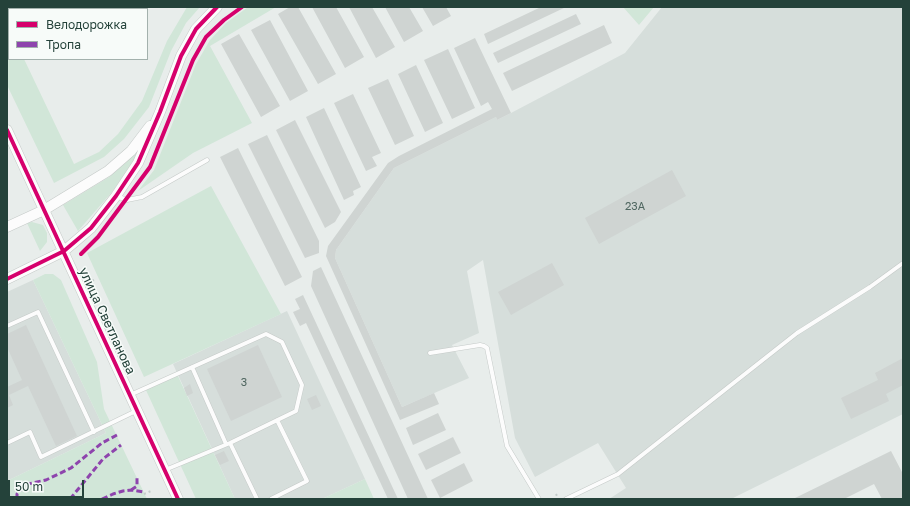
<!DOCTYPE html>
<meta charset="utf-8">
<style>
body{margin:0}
#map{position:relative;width:910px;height:506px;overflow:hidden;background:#e8edeb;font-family:"Golos Text",sans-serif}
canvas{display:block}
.frame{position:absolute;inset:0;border:8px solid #24423a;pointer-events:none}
.legend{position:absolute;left:8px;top:8px;width:140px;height:52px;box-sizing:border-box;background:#f7fbf9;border:1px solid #a3b1ad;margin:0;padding:5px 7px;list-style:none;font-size:12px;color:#24423a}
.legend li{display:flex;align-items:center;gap:8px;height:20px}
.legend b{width:20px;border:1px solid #a3b1ad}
.scale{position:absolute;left:8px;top:480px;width:76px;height:18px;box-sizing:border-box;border:2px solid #24423a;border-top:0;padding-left:5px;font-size:12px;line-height:14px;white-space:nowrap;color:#24423a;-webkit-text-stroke:3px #f7fbf9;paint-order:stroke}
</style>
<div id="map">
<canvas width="910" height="506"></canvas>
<div class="frame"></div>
<ul class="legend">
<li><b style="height:5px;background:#d6006c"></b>Велодорожка</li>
<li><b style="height:5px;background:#8e44ad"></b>Тропа</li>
</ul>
<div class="scale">50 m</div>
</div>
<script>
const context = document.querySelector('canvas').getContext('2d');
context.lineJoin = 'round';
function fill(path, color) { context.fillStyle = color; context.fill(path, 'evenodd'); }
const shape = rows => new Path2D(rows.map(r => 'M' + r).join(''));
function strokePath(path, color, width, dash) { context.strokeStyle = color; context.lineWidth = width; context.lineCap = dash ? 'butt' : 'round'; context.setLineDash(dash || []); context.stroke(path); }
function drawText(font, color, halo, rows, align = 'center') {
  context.font = font + ' "Golos Text",sans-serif'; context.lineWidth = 3; context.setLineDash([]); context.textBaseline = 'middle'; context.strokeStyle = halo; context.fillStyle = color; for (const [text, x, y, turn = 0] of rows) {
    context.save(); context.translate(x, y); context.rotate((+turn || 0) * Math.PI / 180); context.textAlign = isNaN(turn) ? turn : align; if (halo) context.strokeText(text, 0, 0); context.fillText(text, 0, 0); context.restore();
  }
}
const built = shape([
 [662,7,903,7,903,414,731,499,609,499,626,488,598,443,535,477,515,438,483,260,467,271,479,333,452,345,469,378,402,407,335,258,336,250,394,168,496,117,497,120,511,113,625,53],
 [33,280,106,433,7,481,7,292],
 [287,311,365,479,322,499,235,499,173,364]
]);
const green = shape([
 [187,7,200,7,186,23,171,51,149,107,124,139,104,157,54,183,7,85,7,23,9,27,9,59,24,59,74,164,99,152,118,134,142,101,167,41],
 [248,7,276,7,210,46,252,123,193,153,138,191,154,170,196,64,210,40,226,23],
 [623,7,654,7,639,25],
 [145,138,136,158,112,192,78,231,63,205,109,177,133,155],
 [211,186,281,314,144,377,87,253],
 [32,222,43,225,47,233,47,242,40,251,27,223],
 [45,274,53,274,61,280,97,362,104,409,147,499,7,499,7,481,106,433,33,280],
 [177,374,235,499,196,499,145,388],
 [365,479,374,499,322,499]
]);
const building = shape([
 [290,7,298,7,336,74,318,84,278,14],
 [312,7,336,7,364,57,345,68],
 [349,7,372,7,395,47,376,58],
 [385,7,409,7,423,31,404,42],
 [422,7,446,7,451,16,433,26],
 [541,7,566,7,488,44,484,34],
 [576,14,581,24,498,63,493,53],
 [270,20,308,91,290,101,251,30],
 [604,25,612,43,512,91,503,73],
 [239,34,280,106,261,117,221,44],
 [475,38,511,113,497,120,496,117,394,168,336,250,335,258,402,407,434,393,439,404,400,420,326,256,328,246,388,163,399,156,492,109,488,102,481,106,454,48],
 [448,49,475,108,452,119,424,60],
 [416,65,443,123,425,132,398,74],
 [388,79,414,136,395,145,368,88],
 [353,94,381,153,372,157,377,166,366,171,334,103],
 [324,108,361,187,353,191,354,195,344,200,306,117],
 [295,120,341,212,335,222,325,228,276,130],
 [267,135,319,241,319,253,305,258,248,144],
 [238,148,302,277,285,286,220,157],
 [672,170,686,196,599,244,585,218],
 [552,263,564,285,511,315,498,292],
 [321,267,428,499,408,499,311,286,313,271],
 [303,295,398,499,388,499,306,323,300,326,293,312,300,309,295,299],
 [26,325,77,436,56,446,28,386,9,395,13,405,7,408,7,387,22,380,7,347,7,334],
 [258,345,282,397,231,421,207,369],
 [903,358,903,385,886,394,889,401,851,419,841,398,878,380,875,373],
 [190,384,193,393,187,396,184,388],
 [316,395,321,406,312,410,307,399],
 [438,413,446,430,413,445,406,428],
 [453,437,461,453,426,470,418,454],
 [224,451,229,461,220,465,215,455],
 [891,451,903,474,903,499,882,499,874,484,844,499,793,499],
 [464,463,473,481,440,498,431,480]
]);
const path = shape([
 [88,283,94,280],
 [144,494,151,491],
 [556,494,557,496]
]);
const service = shape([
 [116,196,127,200,142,197,207,160],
 [7,326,38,312,94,432],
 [430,353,480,345,484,346,487,348,507,446,539,499],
 [192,367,226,444],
 [130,395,266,334,282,342,302,385,296,411,230,443,165,470],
 [7,443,30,432,41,457,136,411],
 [230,443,257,499],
 [271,499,307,481,277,420],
 [566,499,618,474,797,333,870,287,903,263]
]);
const tertiary = shape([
 [7,130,178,499],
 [7,227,44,210,108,171,131,151,150,126],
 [7,279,64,251,91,228,116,196,138,163,160,112,181,56,196,29,217,7]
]);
const quiet = shape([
 [131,490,137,486,137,477],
 [17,499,17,494,23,487,28,484,46,480,71,468,102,443,117,435],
 [70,499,103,459,121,445],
 [102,499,113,494,123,491,131,490,144,492]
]);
const cycleway = shape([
 [7,130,178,499],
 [81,254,98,237,150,167,193,60,206,37,224,20,242,7],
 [7,279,64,251,91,228,116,196,138,163,160,112,181,56,196,29,217,7]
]);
const numberNames = [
 ["23А",635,207],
 ["3",244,383]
];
const streetNames = [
 ["улица Светланова",107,321,65]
];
fill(built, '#d6dedb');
fill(green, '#d1e6d8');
fill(building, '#cfd4d2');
strokePath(service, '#c5cac8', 5);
strokePath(tertiary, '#c5cac8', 11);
strokePath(path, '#c3ccca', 2, [2, 3]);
strokePath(service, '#fcfcfc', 4);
strokePath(tertiary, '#fcfcfc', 10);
strokePath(quiet, '#8e44ad', 3, [6, 3]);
strokePath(cycleway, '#d6006c', 4);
drawText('11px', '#506761', null, numberNames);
drawText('13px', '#24423a', '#f7fbf9', streetNames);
</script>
